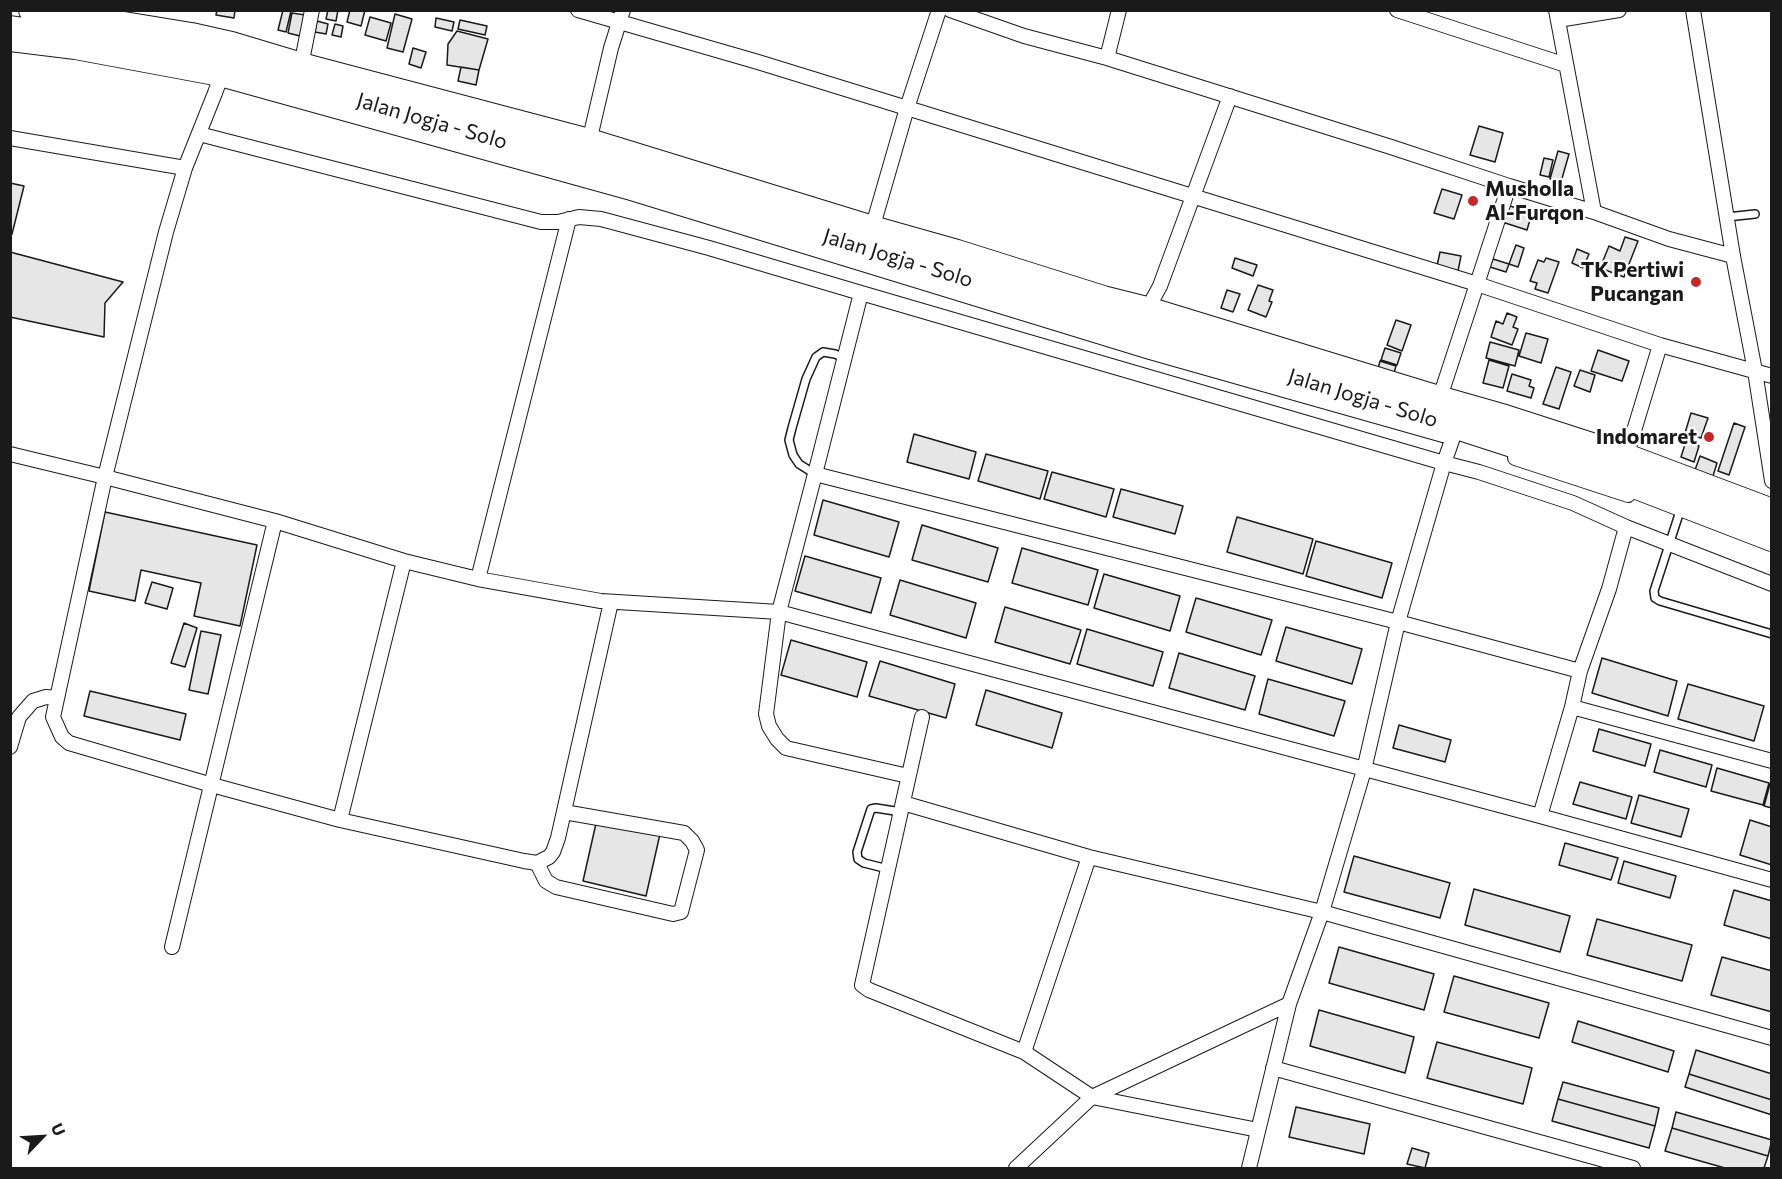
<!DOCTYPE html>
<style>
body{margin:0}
#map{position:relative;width:1782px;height:1179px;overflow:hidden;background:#fff;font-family:Commissioner,sans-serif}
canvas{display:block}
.frame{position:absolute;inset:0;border:12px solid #1a1a1a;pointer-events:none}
.north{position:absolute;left:12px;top:1107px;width:60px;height:60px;-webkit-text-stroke:4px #fff;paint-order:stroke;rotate:65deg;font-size:16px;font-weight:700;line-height:24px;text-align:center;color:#1a1a1a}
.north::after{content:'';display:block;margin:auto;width:21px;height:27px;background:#1a1a1a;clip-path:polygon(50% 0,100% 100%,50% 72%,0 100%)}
</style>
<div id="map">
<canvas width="1782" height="1179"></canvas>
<div class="frame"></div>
<div class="north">U</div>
</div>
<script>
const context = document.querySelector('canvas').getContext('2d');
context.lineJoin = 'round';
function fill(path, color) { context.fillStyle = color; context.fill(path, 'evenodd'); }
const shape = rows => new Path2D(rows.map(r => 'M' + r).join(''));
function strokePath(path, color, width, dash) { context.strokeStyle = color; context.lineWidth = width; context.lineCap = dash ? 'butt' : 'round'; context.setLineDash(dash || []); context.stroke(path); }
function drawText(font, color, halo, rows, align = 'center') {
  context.font = font + ' Commissioner,sans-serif'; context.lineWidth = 4.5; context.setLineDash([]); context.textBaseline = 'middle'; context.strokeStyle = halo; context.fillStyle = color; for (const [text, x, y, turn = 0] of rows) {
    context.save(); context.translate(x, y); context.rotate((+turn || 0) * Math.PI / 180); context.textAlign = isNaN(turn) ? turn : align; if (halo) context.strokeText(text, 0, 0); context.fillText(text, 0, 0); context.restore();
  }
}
const building = shape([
 [217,10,235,10,234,18,216,15,217,10],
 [283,10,291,11,286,32,278,30,283,10],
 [328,10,338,10,336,21,326,19,328,10],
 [350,10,365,10,361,26,347,22,350,10],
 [292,13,305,15,300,36,288,33,292,13],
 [395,14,412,19,403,52,387,48,395,14],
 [370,17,391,23,386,41,365,35,370,17],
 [436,18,454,22,452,31,435,27,436,18],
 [460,20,487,26,485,35,458,29,460,20],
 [317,21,328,24,326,34,315,32,317,21],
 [335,24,343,26,341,37,332,35,335,24],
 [457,31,488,39,479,70,447,65,448,44,457,31],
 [413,48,426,52,421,68,409,64,413,48],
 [461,67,479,70,476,85,458,81,461,67],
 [1479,126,1503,133,1495,162,1470,155,1479,126],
 [1558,151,1569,154,1561,182,1550,179,1558,151],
 [1544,158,1553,160,1549,177,1540,175,1544,158],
 [10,183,24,186,12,234,10,234,10,183],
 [1442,189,1462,195,1454,219,1434,213,1442,189],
 [1507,205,1532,213,1527,230,1502,222,1507,205],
 [1625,237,1638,241,1624,277,1600,268,1609,246,1620,251,1625,237],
 [1516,245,1524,248,1518,267,1509,264,1516,245],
 [1577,249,1589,254,1583,268,1572,263,1577,249],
 [10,252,123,282,105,303,104,337,10,317,10,252],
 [1440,252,1461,256,1458,271,1437,266,1440,252],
 [1235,258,1257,265,1253,276,1232,268,1235,258],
 [1546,258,1559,262,1548,293,1535,289,1537,283,1530,281,1538,260,1544,262,1546,258],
 [1493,259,1509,264,1506,272,1490,267,1493,259],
 [1258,285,1273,290,1269,301,1272,302,1266,317,1248,310,1258,285],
 [1227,290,1240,294,1233,312,1221,308,1227,290],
 [1507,313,1517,317,1513,327,1518,329,1512,345,1491,337,1496,321,1503,324,1507,313],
 [1396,320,1411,325,1402,351,1387,345,1396,320],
 [1526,333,1548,339,1541,363,1519,356,1526,333],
 [1490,342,1519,350,1515,366,1486,358,1490,342],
 [1385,348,1401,353,1397,365,1381,360,1385,348],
 [1598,350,1629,361,1622,381,1591,371,1598,350],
 [1489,360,1509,366,1503,388,1483,383,1489,360],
 [1380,361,1396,366,1394,373,1378,369,1380,361],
 [1556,367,1571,372,1559,409,1543,404,1556,367],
 [1580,370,1595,375,1590,392,1574,386,1580,370],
 [1512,374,1531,380,1529,386,1534,388,1531,398,1507,391,1512,374],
 [1691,413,1708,418,1701,438,1685,433,1691,413],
 [1734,423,1745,427,1729,475,1718,471,1734,423],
 [914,434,976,452,969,479,907,462,914,434],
 [1686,441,1699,446,1694,462,1681,457,1686,441],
 [986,454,1048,471,1040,499,978,481,986,454],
 [1700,456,1717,463,1713,476,1695,470,1700,456],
 [1052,472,1114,489,1106,517,1044,499,1052,472],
 [1121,489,1183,506,1175,534,1113,517,1121,489],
 [823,500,899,522,889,557,814,535,823,500],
 [105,512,257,545,240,626,194,616,201,583,141,570,135,601,89,591,105,512],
 [1237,517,1313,539,1303,574,1227,552,1237,517],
 [922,525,998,548,988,582,912,560,922,525],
 [1316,541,1392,563,1382,598,1306,576,1316,541],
 [1022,548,1098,570,1088,605,1012,583,1022,548],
 [805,556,881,578,871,613,795,591,805,556],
 [1104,574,1180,596,1170,631,1094,608,1104,574],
 [900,580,976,603,966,638,890,615,900,580],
 [152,582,173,588,167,609,145,603,152,582],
 [1196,598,1272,620,1261,655,1186,632,1196,598],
 [1005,607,1081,630,1070,664,995,642,1005,607],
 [184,623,197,628,185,667,171,663,184,623],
 [1286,627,1362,649,1352,684,1276,661,1286,627],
 [1087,629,1163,652,1153,686,1077,664,1087,629],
 [201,631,221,635,208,694,189,690,201,631],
 [791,640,867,662,857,697,781,675,791,640],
 [1179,653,1255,676,1245,710,1169,688,1179,653],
 [1602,658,1677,681,1668,716,1592,693,1602,658],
 [880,661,955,684,946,718,869,696,880,661],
 [1268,679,1345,701,1334,736,1259,714,1268,679],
 [1688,684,1764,706,1754,741,1678,719,1688,684],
 [986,690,1062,713,1052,748,976,725,986,690],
 [90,691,186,714,180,740,84,716,90,691],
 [1399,725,1451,740,1445,762,1393,748,1399,725],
 [1599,729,1651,744,1645,766,1593,751,1599,729],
 [1660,750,1712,765,1706,787,1654,772,1660,750],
 [1717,768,1769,783,1763,805,1711,791,1717,768],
 [1580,782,1632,797,1626,819,1573,804,1580,782],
 [1770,784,1772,784,1772,808,1764,806,1770,784],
 [1639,795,1689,809,1681,837,1631,823,1639,795],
 [597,819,660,834,646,896,583,881,597,819],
 [1750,820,1772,827,1772,865,1740,855,1750,820],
 [1565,843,1618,858,1611,880,1559,865,1565,843],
 [1354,856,1450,883,1440,918,1344,892,1354,856],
 [1624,861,1676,876,1670,898,1618,883,1624,861],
 [1474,889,1570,916,1560,952,1465,925,1474,889],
 [1734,890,1772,901,1772,939,1724,925,1734,890],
 [1597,919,1692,945,1682,981,1587,955,1597,919],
 [1339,947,1434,974,1424,1010,1329,983,1339,947],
 [1722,957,1772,971,1772,1012,1711,995,1722,957],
 [1454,976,1549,1003,1539,1038,1444,1012,1454,976],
 [1319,1010,1414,1037,1405,1073,1310,1046,1319,1010],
 [1578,1021,1674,1051,1668,1072,1572,1042,1578,1021],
 [1437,1042,1532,1068,1523,1104,1427,1078,1437,1042],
 [1696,1050,1772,1074,1772,1100,1689,1074,1696,1050],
 [1689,1074,1772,1100,1772,1115,1685,1087,1689,1074],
 [1563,1082,1659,1108,1655,1126,1558,1099,1563,1082],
 [1558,1099,1655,1126,1649,1148,1552,1121,1558,1099],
 [1296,1107,1370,1124,1364,1154,1289,1137,1296,1107],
 [1676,1112,1772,1140,1768,1156,1672,1128,1676,1112],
 [1672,1128,1768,1156,1764,1168,1725,1168,1665,1151,1672,1128],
 [1412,1148,1429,1153,1425,1168,1407,1164,1412,1148]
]);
const lane = shape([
 [1727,217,1755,214],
 [815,474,799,464,793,455,789,440,792,428,806,379,816,357,823,352,835,354,845,358],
 [1681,508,1654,591,1655,598,1660,601,1772,634],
 [888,869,864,863,858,859,857,852,871,809,876,808,901,812]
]);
const street = shape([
 [578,10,758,62,907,108,1477,284,1660,345,1772,376],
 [950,10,1024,36,1107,58,1391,147,1509,186,1594,212,1669,239,1733,256],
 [1397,10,1566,65],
 [1556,10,1594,212],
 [1693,10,1733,256,1755,371,1772,481],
 [1558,20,1619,10],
 [10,44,75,52,220,79,631,193,1150,352,1443,435],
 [1107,58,1119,10],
 [301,66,312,10],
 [223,71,215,93,185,168,166,232,105,477,275,521,404,561,478,579,569,219],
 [199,134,541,222,558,222,579,217,601,219,709,248,861,293],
 [10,138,185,168],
 [589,142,611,48,623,10],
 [872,229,907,108,939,10],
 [1147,310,1160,286,1230,96],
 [1438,399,1444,385,1509,186],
 [10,454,105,477,53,717,62,737,69,743,212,785,340,820,524,861,537,863,549,857,553,852,558,838,611,602],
 [1626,457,1660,345],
 [1515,458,1628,495],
 [815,474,861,293,1444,463,1479,472,1573,503,1626,527],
 [478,579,601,601,779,612,815,474,1398,622,1580,671],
 [1572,707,1772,761],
 [922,717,862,985,869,990,1024,1052,1092,1097,1016,1168],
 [10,747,19,717,33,701,46,697,57,698],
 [908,776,786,748,777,739,769,726,766,714,779,612,1540,816,1772,880],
 [903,803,1089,857,1322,912,1772,1038],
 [1540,816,1572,707,1580,671,1609,589,1626,527,1772,584],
 [340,820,404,561],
 [537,863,546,881,556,887,673,914,681,912,697,850,692,841,684,833,564,812],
 [172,947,275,521],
 [1024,1052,1089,857],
 [1273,1068,1633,1168],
 [1258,1130,1092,1097,1289,1004],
 [1249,1168,1289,1004,1322,912,1364,770,1398,622,1444,463,1458,423]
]);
const highway = shape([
 [32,10,191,36,231,45,301,66,589,142,872,229,957,253,1103,299,1147,310,1438,399,1505,418,1626,457,1772,512],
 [10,29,152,49,226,62,656,185,1457,426,1611,476,1772,538]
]);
const markers = [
 [1473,201,6,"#c62828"],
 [1696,282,6,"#c62828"],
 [1709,437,6,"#c62828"]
];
const streetNames = [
 ["Jalan Jogja - Solo",432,121,16],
 ["Jalan Jogja - Solo",898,258,17],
 ["Jalan Jogja - Solo",1363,398,17]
];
const poiNames = [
 ["Musholla",1485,189,"left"],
 ["Al-Furqon",1485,213,"left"],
 ["TK Pertiwi",1684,270],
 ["Pucangan",1684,294],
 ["Indomaret",1697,437]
];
fill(building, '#e6e6e6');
strokePath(building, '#1a1a1a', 1.5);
strokePath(lane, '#1a1a1a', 10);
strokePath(street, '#1a1a1a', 16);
strokePath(highway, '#1a1a1a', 28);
strokePath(lane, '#fff', 7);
strokePath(street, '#fff', 14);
strokePath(highway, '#fff', 26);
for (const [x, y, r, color] of markers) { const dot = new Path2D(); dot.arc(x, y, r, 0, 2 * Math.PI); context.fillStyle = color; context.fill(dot); strokePath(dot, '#fff', 2); }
drawText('21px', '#1a1a1a', '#fff', streetNames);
drawText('bold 21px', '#1a1a1a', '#fff', poiNames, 'right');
</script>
